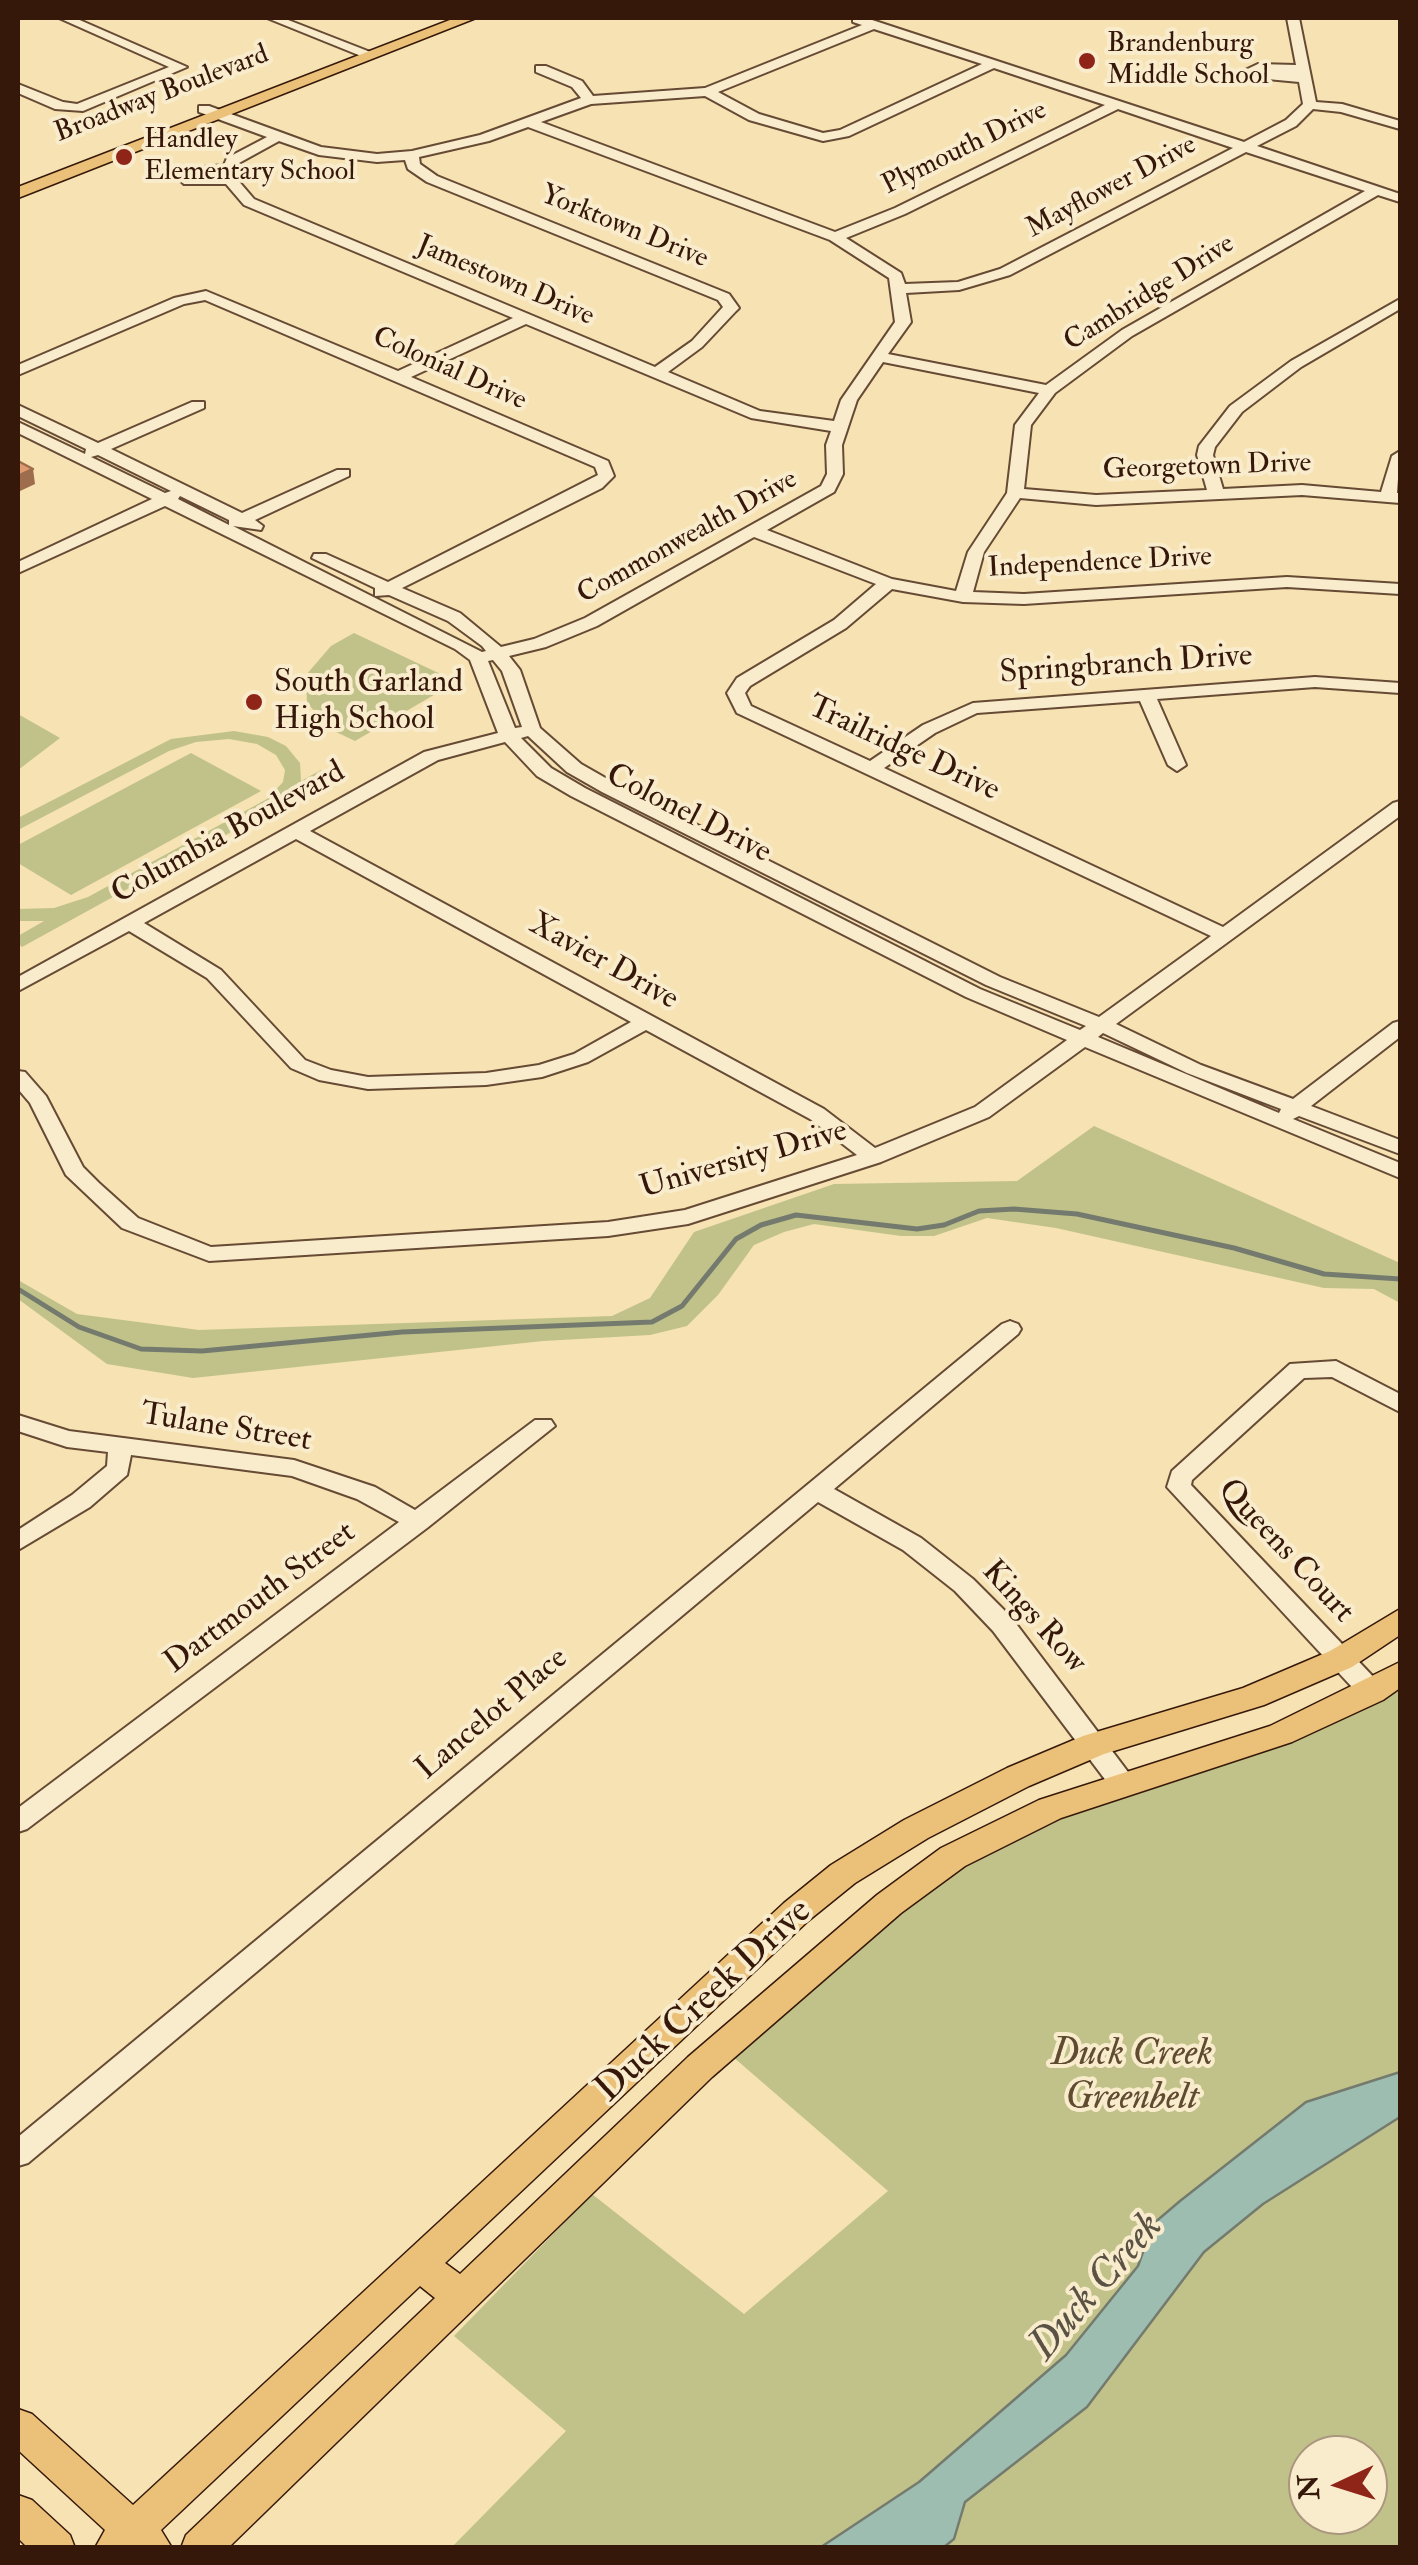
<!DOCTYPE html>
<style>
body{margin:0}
#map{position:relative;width:1418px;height:2565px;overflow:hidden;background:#f6e2b2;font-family:"IM FELL Double Pica",serif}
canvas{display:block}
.frame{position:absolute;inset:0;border:20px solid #36180a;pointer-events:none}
.north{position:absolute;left:1288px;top:2435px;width:100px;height:100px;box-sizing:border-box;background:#f9eccd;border:2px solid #ab977f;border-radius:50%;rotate:266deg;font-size:28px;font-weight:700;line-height:40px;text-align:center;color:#36180a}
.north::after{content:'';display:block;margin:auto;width:35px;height:45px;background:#8f2418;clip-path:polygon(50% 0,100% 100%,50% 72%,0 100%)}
</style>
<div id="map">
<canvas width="1418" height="2565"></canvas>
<div class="frame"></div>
<div class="north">N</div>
</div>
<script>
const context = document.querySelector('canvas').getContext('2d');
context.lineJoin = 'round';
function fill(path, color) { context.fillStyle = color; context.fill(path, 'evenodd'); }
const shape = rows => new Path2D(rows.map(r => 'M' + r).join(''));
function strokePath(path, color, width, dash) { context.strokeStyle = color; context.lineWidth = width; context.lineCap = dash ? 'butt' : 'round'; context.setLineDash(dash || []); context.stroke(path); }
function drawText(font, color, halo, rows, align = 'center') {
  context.font = font + ' "IM FELL Double Pica",serif'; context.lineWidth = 8; context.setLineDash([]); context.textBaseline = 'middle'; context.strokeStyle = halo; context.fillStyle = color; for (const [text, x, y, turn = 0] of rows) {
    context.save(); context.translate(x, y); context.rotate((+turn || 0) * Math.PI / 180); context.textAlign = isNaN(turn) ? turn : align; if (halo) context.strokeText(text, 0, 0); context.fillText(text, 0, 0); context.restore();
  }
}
const green = shape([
 [354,633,451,679,451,685,355,741,332,730,307,703,306,675,331,646],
 [18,714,60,738,18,770],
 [234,731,268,737,286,746,300,763,301,781,321,770,333,776,22,947,18,944,18,936,44,921,18,921,18,909,54,908,88,897,267,799,283,782,285,770,276,755,257,744,229,739,196,742,169,751,18,830,18,818,171,739],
 [191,753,261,791,71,895,18,863,18,845],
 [1094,1126,1400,1263,1400,1303,1374,1289,1324,1288,1056,1228,987,1218,934,1236,901,1236,814,1224,784,1232,754,1245,718,1295,687,1326,650,1335,543,1341,193,1378,107,1364,18,1299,18,1280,77,1314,199,1330,612,1316,650,1298,694,1232,834,1184,1017,1181],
 [1400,1679,1400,2547,451,2548,566,2431,454,2336,592,2194,744,2314,888,2191,732,2056,933,1881,1049,1816,1377,1694],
 [1308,2455,1368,2455,1368,2515,1308,2515]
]);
const water = shape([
 [1400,2072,1400,2117,1263,2204,1204,2252,1087,2407,965,2502,954,2539,944,2547,821,2547,919,2482,1066,2355,1138,2266,1153,2224,1180,2201,1306,2102,1400,2072]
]);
const stream = shape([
 [18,1289,79,1327,141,1349,202,1351,402,1332,652,1322,682,1306,736,1239,761,1225,796,1215,917,1229,944,1225,979,1211,1014,1209,1077,1214,1234,1248,1324,1274,1400,1279]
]);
const minor = shape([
 [59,18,75,18,187,67,83,111,55,109,18,93,18,84,63,102,77,104,169,67,59,18],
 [267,18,283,18,378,55,366,58,267,18],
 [853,18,866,18,1244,142,1286,120,1303,104,1299,82,1246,77,1239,73,1258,64,1296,65,1287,18,1299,18,1316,102,1342,104,1400,121,1400,129,1341,112,1313,109,1296,126,1257,146,1400,194,1400,202,1378,195,1132,336,1055,393,1031,425,1024,489,1096,495,1207,490,1197,455,1199,446,1230,406,1291,361,1400,299,1400,309,1301,367,1242,412,1215,447,1213,455,1223,489,1302,485,1381,492,1392,456,1400,451,1397,493,1400,493,1400,503,1302,495,1096,505,1020,498,984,552,973,592,1024,594,1287,577,1400,584,1400,594,1287,587,1024,604,963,602,892,589,846,628,750,686,745,693,751,706,870,761,923,725,973,703,1315,677,1400,683,1400,693,1315,687,1157,699,1186,765,1177,771,1168,765,1140,701,977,713,935,733,884,768,1223,927,1393,803,1400,801,1400,816,1116,1024,1201,1065,1293,1099,1393,1023,1400,1021,1400,1037,1311,1106,1400,1140,1400,1154,1299,1116,1293,1119,1400,1163,1400,1178,1085,1047,989,1117,881,1162,688,1224,608,1236,209,1261,122,1228,66,1175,30,1103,18,1089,18,1071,25,1072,46,1096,83,1167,99,1183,138,1218,211,1247,608,1222,685,1210,857,1155,810,1119,646,1030,588,1062,542,1077,486,1085,368,1089,319,1080,291,1068,207,978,129,931,18,991,18,977,424,752,498,733,470,660,455,649,165,506,18,573,18,562,152,499,18,433,18,422,85,454,86,449,18,416,18,405,98,443,192,402,204,402,204,408,111,449,242,513,337,470,349,470,349,476,255,520,263,526,261,530,233,526,482,652,486,651,482,646,448,621,389,595,375,596,375,588,312,558,314,554,326,554,388,582,598,475,595,467,205,300,184,304,18,375,18,365,174,298,206,291,398,371,513,318,244,205,226,184,184,184,177,177,184,169,224,165,227,158,267,137,199,112,199,106,209,106,321,147,377,154,412,151,480,135,581,98,572,87,536,72,536,66,546,66,582,81,593,96,705,88,862,25,853,22,853,18],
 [874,29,982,64,840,130,823,133,759,114,718,92,874,29],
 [994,68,1105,105,895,208,835,232,541,122,591,104,705,96,749,120,823,141,849,136,994,68],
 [1118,109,1233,148,1000,269,958,282,905,284,901,273,846,238,905,214,1118,109],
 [528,127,830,240,889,278,895,322,841,400,834,421,760,411,668,372,702,347,736,311,739,308,729,294,437,176,420,164,419,157,489,141,528,127],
 [279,141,319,155,377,162,405,160,408,169,427,182,718,300,723,307,692,341,655,367,254,199,236,178,239,163,279,141],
 [1246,152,1365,191,1122,330,1046,385,888,354,911,322,906,293,959,290,1010,275,1246,152],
 [223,174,222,176,192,177,193,176,223,174],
 [526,324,751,418,831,431,826,445,827,474,821,486,585,618,534,639,501,647,460,613,402,588,602,488,614,476,608,461,411,377,526,324],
 [883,362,1039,393,1015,425,1007,493,968,552,956,591,892,579,767,530,834,492,843,474,842,445,857,400,883,362],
 [98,455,171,491,165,493,91,457,98,455],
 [180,496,229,520,229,525,178,499,180,496],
 [754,537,876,584,834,620,737,678,727,693,737,713,1211,936,1099,1017,1000,977,616,784,581,764,540,728,520,670,509,656,546,647,597,626,754,537],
 [493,660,502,671,522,727,515,728,488,661,493,660],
 [528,736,567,772,602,792,986,985,1086,1026,1080,1030,980,989,585,788,551,768,521,738,528,736],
 [505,742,537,776,571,796,966,997,1067,1040,975,1107,875,1148,824,1109,310,831,438,760,505,742],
 [296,839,631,1022,574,1054,539,1065,486,1073,368,1077,331,1070,305,1060,221,970,144,923,296,839],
 [1103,1033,1187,1073,1281,1109,1279,1113,1098,1037,1103,1033],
 [1010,1321,1018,1324,1021,1329,1018,1334,834,1489,921,1538,973,1579,1011,1617,1131,1776,1135,1783,1131,1790,1122,1793,1113,1790,993,1631,955,1591,903,1550,818,1502,28,2163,18,2166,18,2137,1002,1324,1010,1321],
 [1336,1361,1400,1394,1400,1412,1332,1377,1304,1378,1192,1480,1191,1485,1381,1685,1385,1692,1381,1699,1372,1702,1363,1699,1167,1487,1172,1471,1290,1364,1336,1361],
 [18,1415,69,1431,294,1460,375,1487,415,1510,535,1420,551,1420,555,1426,427,1528,27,1829,18,1832,18,1808,399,1522,357,1499,292,1476,131,1455,127,1475,90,1507,18,1550,18,1530,72,1495,107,1466,108,1452,67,1447,18,1431,18,1415]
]);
const major = shape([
 [455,18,476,18,18,198,18,187,455,18],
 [1400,1609,1400,1635,1352,1667,1264,1705,1104,1754,1029,1786,928,1838,855,1883,808,1921,445,2263,460,2274,688,2057,877,1895,941,1848,1039,1800,1270,1726,1400,1662,1400,1688,1383,1700,1292,1742,1061,1818,965,1866,901,1913,712,2077,228,2548,181,2548,186,2535,435,2298,420,2286,161,2530,172,2548,95,2548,105,2530,18,2450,18,2409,32,2414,133,2505,784,1903,831,1865,904,1820,1007,1768,1083,1736,1243,1688,1330,1651,1400,1609],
 [18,2495,32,2500,70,2535,75,2548,28,2548,18,2538,18,2495]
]);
const shadedWall = shape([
 [33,469,35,484,18,492,18,476]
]);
const building = shape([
 [18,461,33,469,18,476,18,461]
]);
const markers = [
 [1087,61,10,"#8f2418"],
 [124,157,10,"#8f2418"],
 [254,702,10,"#8f2418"]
];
const farPoinames = [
 ["Brandenburg",1107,45],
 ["Middle School",1107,77],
 ["Handley",144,141],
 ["Elementary School",144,173]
];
const farStreetnames = [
 ["Broadway Boulevard",162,95,-21],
 ["Plymouth Drive",965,149,-26],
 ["Mayflower Drive",1112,188,-28],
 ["Yorktown Drive",624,228,22],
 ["Jamestown Drive",505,282,23],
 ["Cambridge Drive",1150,294,-32],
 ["Colonial Drive",449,370,24],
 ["Georgetown Drive",1207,468,-2],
 ["Commonwealth Drive",688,538,-29],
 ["Independence Drive",1100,564,-3]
];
const streetNames = [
 ["Springbranch Drive",1126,666,-4],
 ["Trailridge Drive",903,750,25],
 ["Colonel Drive",688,815,27],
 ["Columbia Boulevard",229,834,-29],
 ["Xavier Drive",603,963,29],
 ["University Drive",744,1161,-16],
 ["Tulane Street",226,1429,9],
 ["Queens Court",1285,1552,47],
 ["Dartmouth Street",261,1599,-37],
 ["Kings Row",1033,1618,48],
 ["Lancelot Place",493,1715,-40]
];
const poiNames = [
 ["South Garland",274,684],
 ["High School",274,721]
];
const nearStreetnames = [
 ["Duck Creek Drive",705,2002,-43]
];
const nearParknames = [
 ["Duck Creek",1132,2056],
 ["Greenbelt",1132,2100]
];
const nearWaternames = [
 ["Duck Creek",1098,2288,-49]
];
fill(green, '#c0c289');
fill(water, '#9dbdb0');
strokePath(water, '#747b6e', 2.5);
strokePath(stream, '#747b6e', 5);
strokePath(minor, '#664a34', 4);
strokePath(major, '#36180a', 3);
fill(minor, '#f9eccd');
fill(major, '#ebc179');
fill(shadedWall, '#9d6d4e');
fill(building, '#e09c70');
strokePath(building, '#9d6d4e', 2.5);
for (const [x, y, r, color] of markers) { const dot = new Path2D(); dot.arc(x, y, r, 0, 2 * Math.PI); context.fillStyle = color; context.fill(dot); strokePath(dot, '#f9eccd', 4); }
drawText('28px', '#36180a', '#f9eccd', farPoinames, 'left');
drawText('28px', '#36180a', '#f9eccd', farStreetnames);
drawText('32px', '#36180a', '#f9eccd', streetNames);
drawText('32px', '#36180a', '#f9eccd', poiNames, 'left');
drawText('38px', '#36180a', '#f9eccd', nearStreetnames);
drawText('italic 38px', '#5f4b30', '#f9eccd', nearParknames);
drawText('italic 42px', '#5a5244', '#f9eccd', nearWaternames);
</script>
